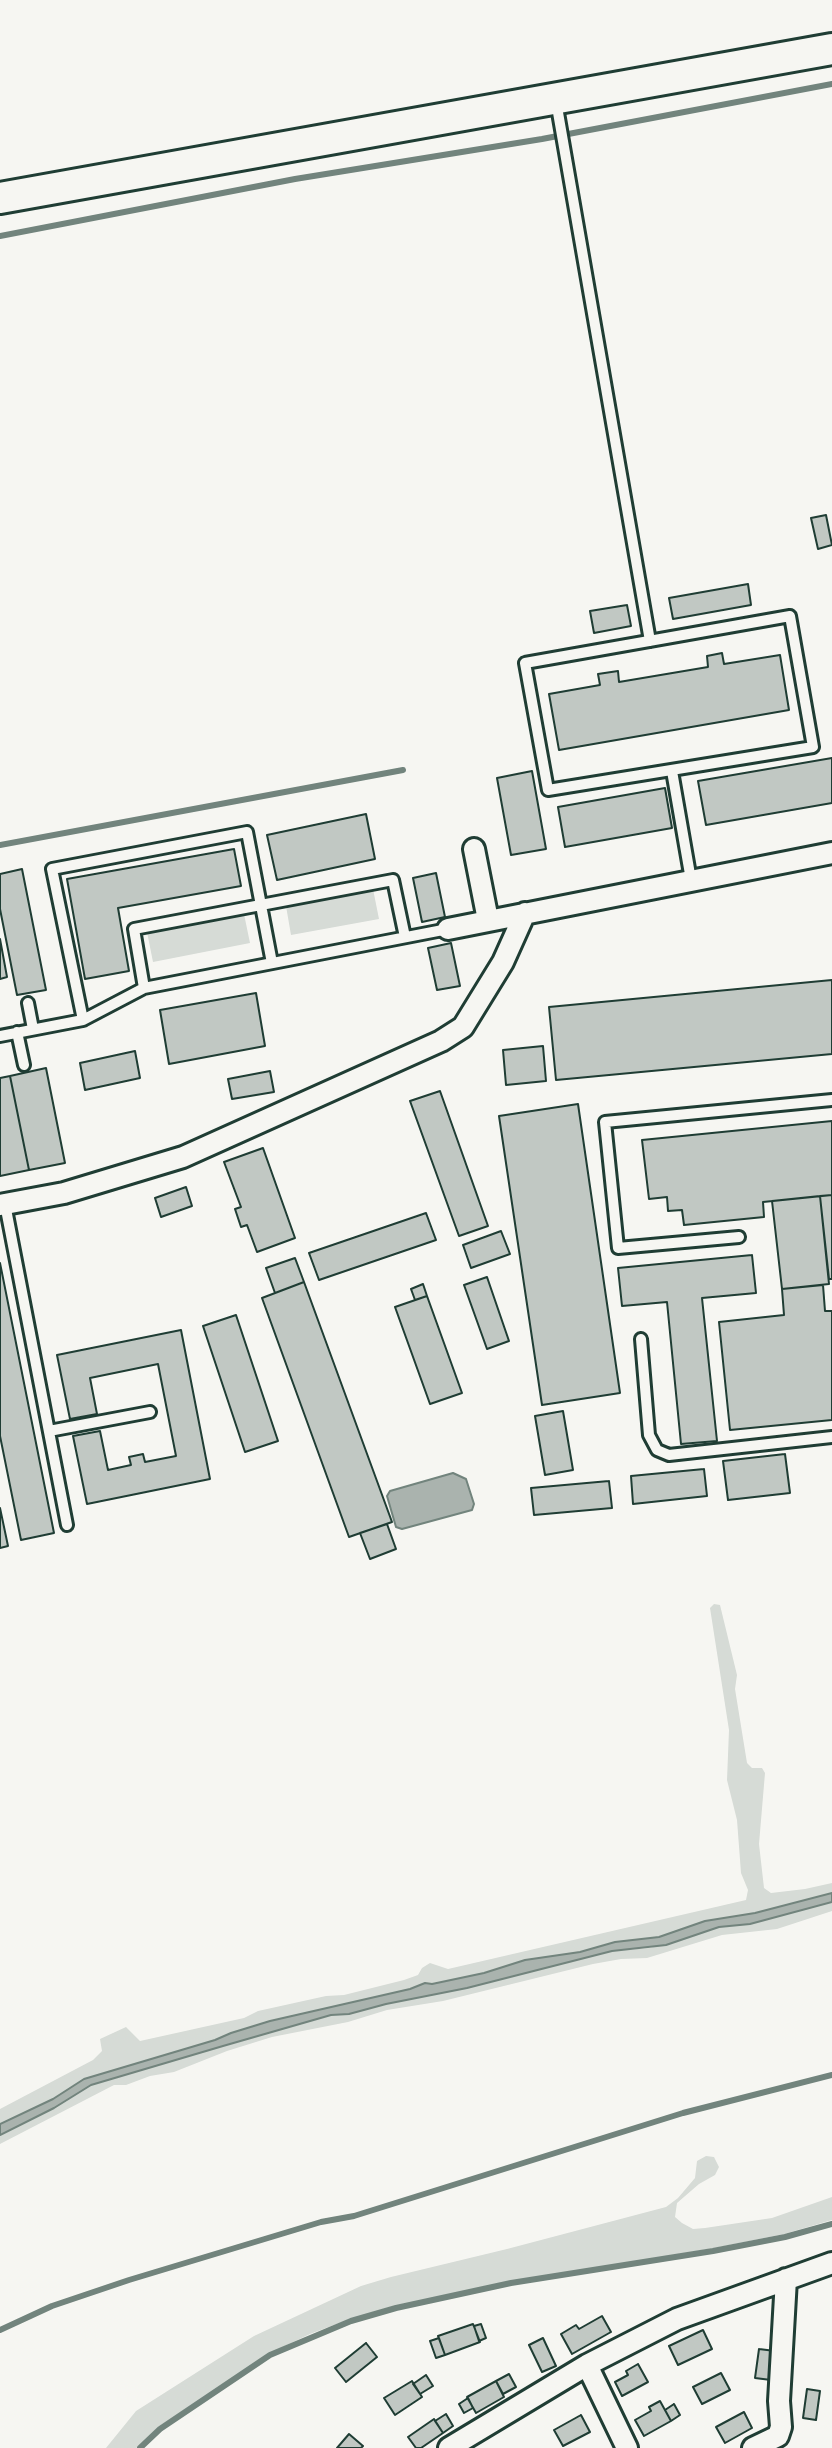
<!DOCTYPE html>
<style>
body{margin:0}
canvas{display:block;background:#f6f6f2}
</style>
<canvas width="832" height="2448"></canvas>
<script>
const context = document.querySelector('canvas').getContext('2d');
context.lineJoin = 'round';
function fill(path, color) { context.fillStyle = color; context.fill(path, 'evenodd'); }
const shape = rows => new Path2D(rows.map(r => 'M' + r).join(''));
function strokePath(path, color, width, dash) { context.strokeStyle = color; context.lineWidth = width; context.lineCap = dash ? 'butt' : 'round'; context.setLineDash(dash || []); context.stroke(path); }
const green = shape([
 [373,889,379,919,291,935,286,906],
 [244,914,250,943,153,962,147,932],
 [714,1604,720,1605,737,1675,735,1689,747,1763,752,1768,762,1768,765,1773,759,1844,764,1888,771,1893,805,1889,832,1883,832,1893,755,1913,705,1921,659,1937,615,1942,580,1952,525,1960,484,1973,432,1984,425,1983,410,1989,270,2021,231,2033,215,2040,84,2079,53,2099,0,2124,0,2109,93,2060,102,2051,100,2039,126,2027,140,2041,244,2018,258,2011,326,1996,344,1995,404,1980,418,1975,422,1968,430,1963,448,1969,746,1900,748,1890,741,1873,737,1820,727,1780,729,1730,710,1608],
 [832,1902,832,1911,777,1929,722,1935,647,1958,621,1959,593,1964,443,2001,387,2010,348,2022,272,2037,227,2051,174,2072,150,2076,126,2085,114,2085,0,2144,0,2135,54,2108,91,2085,223,2046,331,2015,349,2014,386,2004,467,1988,612,1951,650,1948,719,1927,750,1924],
 [706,2156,714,2157,719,2167,715,2175,699,2184,677,2203,675,2217,682,2223,693,2229,705,2228,772,2218,832,2197,832,2220,784,2234,714,2248,511,2282,393,2306,350,2319,310,2334,270,2353,158,2427,136,2448,106,2448,136,2411,254,2336,361,2286,391,2277,507,2249,666,2207,678,2198,695,2178,697,2161]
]);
const water = shape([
 [453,1473,466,1479,474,1504,472,1510,402,1529,396,1527,387,1496,390,1491,453,1473],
 [832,1893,832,1902,750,1924,719,1927,666,1945,612,1951,467,1988,386,2004,349,2014,331,2015,223,2046,91,2085,54,2108,0,2135,0,2124,53,2099,84,2079,215,2040,231,2033,270,2021,410,1989,425,1983,432,1984,484,1973,525,1960,580,1952,615,1942,659,1937,705,1921,755,1913,832,1893]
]);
const stream = shape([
 [0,236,295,179,542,139,832,84],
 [0,845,403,770],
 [0,2330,52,2306,129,2280,321,2222,354,2216,683,2113,832,2075],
 [140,2448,160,2429,270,2355,351,2321,396,2308,511,2283,713,2251,785,2237,832,2224]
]);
const building = shape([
 [826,515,832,545,818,549,811,518,826,515],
 [748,584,751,605,673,619,669,598,748,584],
 [627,605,631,626,594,633,590,611,627,605],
 [722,653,724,664,780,655,789,710,559,750,549,694,600,685,598,674,618,671,619,682,708,667,707,656,722,653],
 [832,758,832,803,706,825,698,781,832,758],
 [532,771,546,849,511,855,497,778,532,771],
 [665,788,672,828,565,847,558,807,665,788],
 [366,814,375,859,277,880,267,835,366,814],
 [234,849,241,886,118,908,129,971,85,979,67,879,234,849],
 [22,869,46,990,17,995,0,909,0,874,22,869],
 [436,873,445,917,422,922,413,878,436,873],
 [0,939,7,977,0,979,0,939],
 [451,943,460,986,437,990,428,948,451,943],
 [832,980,832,1054,556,1080,549,1007,832,980],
 [256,993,265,1046,169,1064,160,1010,256,993],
 [543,1046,546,1081,506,1085,503,1050,543,1046],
 [135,1051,140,1078,85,1090,80,1063,135,1051],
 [46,1068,65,1163,29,1170,10,1076,46,1068],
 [270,1071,274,1092,232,1099,228,1079,270,1071],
 [10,1076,29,1170,0,1176,0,1078,10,1076],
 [440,1091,488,1226,459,1236,410,1101,440,1091],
 [578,1104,620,1393,542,1405,499,1116,578,1104],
 [832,1121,832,1195,763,1202,764,1217,684,1225,682,1210,668,1211,667,1197,649,1199,642,1140,832,1121],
 [263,1148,295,1238,257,1252,247,1225,241,1227,235,1209,241,1207,224,1162,263,1148],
 [186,1187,192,1206,161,1217,155,1198,186,1187],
 [832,1195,832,1279,829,1279,820,1196,832,1195],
 [820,1196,829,1284,782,1289,772,1201,820,1196],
 [426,1213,436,1240,319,1280,309,1253,426,1213],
 [501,1231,510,1254,471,1268,463,1245,501,1231],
 [752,1255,756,1293,702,1298,717,1441,681,1444,667,1302,622,1306,618,1268,752,1255],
 [295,1258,304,1282,275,1293,266,1268,295,1258],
 [0,1263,54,1533,21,1540,0,1436,0,1263],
 [487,1277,509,1341,487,1349,464,1285,487,1277],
 [304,1282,392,1522,349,1537,262,1298,304,1282],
 [423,1284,427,1296,415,1300,411,1289,423,1284],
 [823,1285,825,1311,832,1311,832,1420,730,1430,719,1322,784,1315,782,1289,823,1285],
 [427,1296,462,1393,430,1404,395,1307,427,1296],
 [236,1315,278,1441,245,1452,203,1326,236,1315],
 [181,1330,210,1479,87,1504,73,1436,100,1431,108,1470,131,1465,129,1457,143,1454,145,1462,176,1456,158,1364,90,1378,97,1414,70,1419,57,1355,181,1330],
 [563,1411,573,1470,545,1475,535,1416,563,1411],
 [785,1454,790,1493,728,1500,723,1461,785,1454],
 [704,1469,707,1496,633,1504,631,1476,704,1469],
 [609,1481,612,1508,534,1515,531,1488,609,1481],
 [0,1508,8,1546,0,1548,0,1508],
 [387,1524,396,1549,370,1559,360,1533,387,1524],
 [602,2316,611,2332,572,2354,561,2334,576,2325,579,2329,602,2316],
 [473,2324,480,2342,445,2355,438,2336,473,2324],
 [481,2324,486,2338,479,2341,474,2326,481,2324],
 [703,2330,712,2349,678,2365,669,2346,703,2330],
 [439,2338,445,2355,436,2358,430,2341,439,2338],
 [543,2338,556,2366,542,2372,529,2345,543,2338],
 [366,2343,377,2357,346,2382,335,2368,366,2343],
 [759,2349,775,2351,771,2380,755,2378,759,2349],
 [638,2364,648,2382,622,2396,615,2382,628,2375,626,2371,638,2364],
 [721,2373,730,2390,702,2404,693,2387,721,2373],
 [509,2374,516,2387,503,2394,496,2381,509,2374],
 [426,2375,433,2386,420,2394,413,2384,426,2375],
 [412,2381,422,2397,395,2415,384,2398,412,2381],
 [496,2381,504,2397,476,2413,467,2397,496,2381],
 [807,2389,820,2391,816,2420,803,2418,807,2389],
 [468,2398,473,2408,464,2413,459,2404,468,2398],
 [660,2401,671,2421,644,2436,635,2420,651,2411,649,2407,660,2401],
 [674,2404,680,2415,671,2421,665,2410,674,2404],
 [744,2412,752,2428,725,2443,716,2427,744,2412],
 [446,2414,453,2426,443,2433,435,2421,446,2414],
 [581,2415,590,2432,563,2446,554,2430,581,2415],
 [434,2419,443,2433,421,2448,416,2448,408,2437,434,2419],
 [349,2434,363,2446,361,2448,337,2448,349,2434]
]);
const service = shape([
 [556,101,650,641],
 [790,616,813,747,548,790,525,663,790,616],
 [672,771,691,880],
 [144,988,134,929,393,880,405,937],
 [28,1003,33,1029],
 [83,1020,52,869,247,832,272,963],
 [17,1032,24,1065],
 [0,1036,83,1020,144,988,448,929],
 [5,1204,67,1525],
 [739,1237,618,1248,605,1122,832,1100],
 [641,1339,649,1435,657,1450,669,1455,832,1437],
 [49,1431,150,1412]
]);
const minor = shape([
 [474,849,488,920],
 [448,929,832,853],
 [0,1205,64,1193,183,1157,441,1041,463,1027,503,962,525,913],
 [587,2365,627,2448],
 [449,2448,587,2365,677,2319,832,2263],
 [753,2448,778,2436,781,2427,779,2401,786,2279]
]);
const primary = shape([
 [0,198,832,49]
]);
fill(green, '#d6dbd6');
fill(water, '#aab3ae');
strokePath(water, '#72847d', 2);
strokePath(stream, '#72847d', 6);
fill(building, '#c1c8c3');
strokePath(building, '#1f3d34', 2);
strokePath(service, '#1f3d34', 16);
strokePath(minor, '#1f3d34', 26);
strokePath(primary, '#1f3d34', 36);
strokePath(service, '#f6f6f2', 10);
strokePath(minor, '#f6f6f2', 20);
strokePath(primary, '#f6f6f2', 30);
</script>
